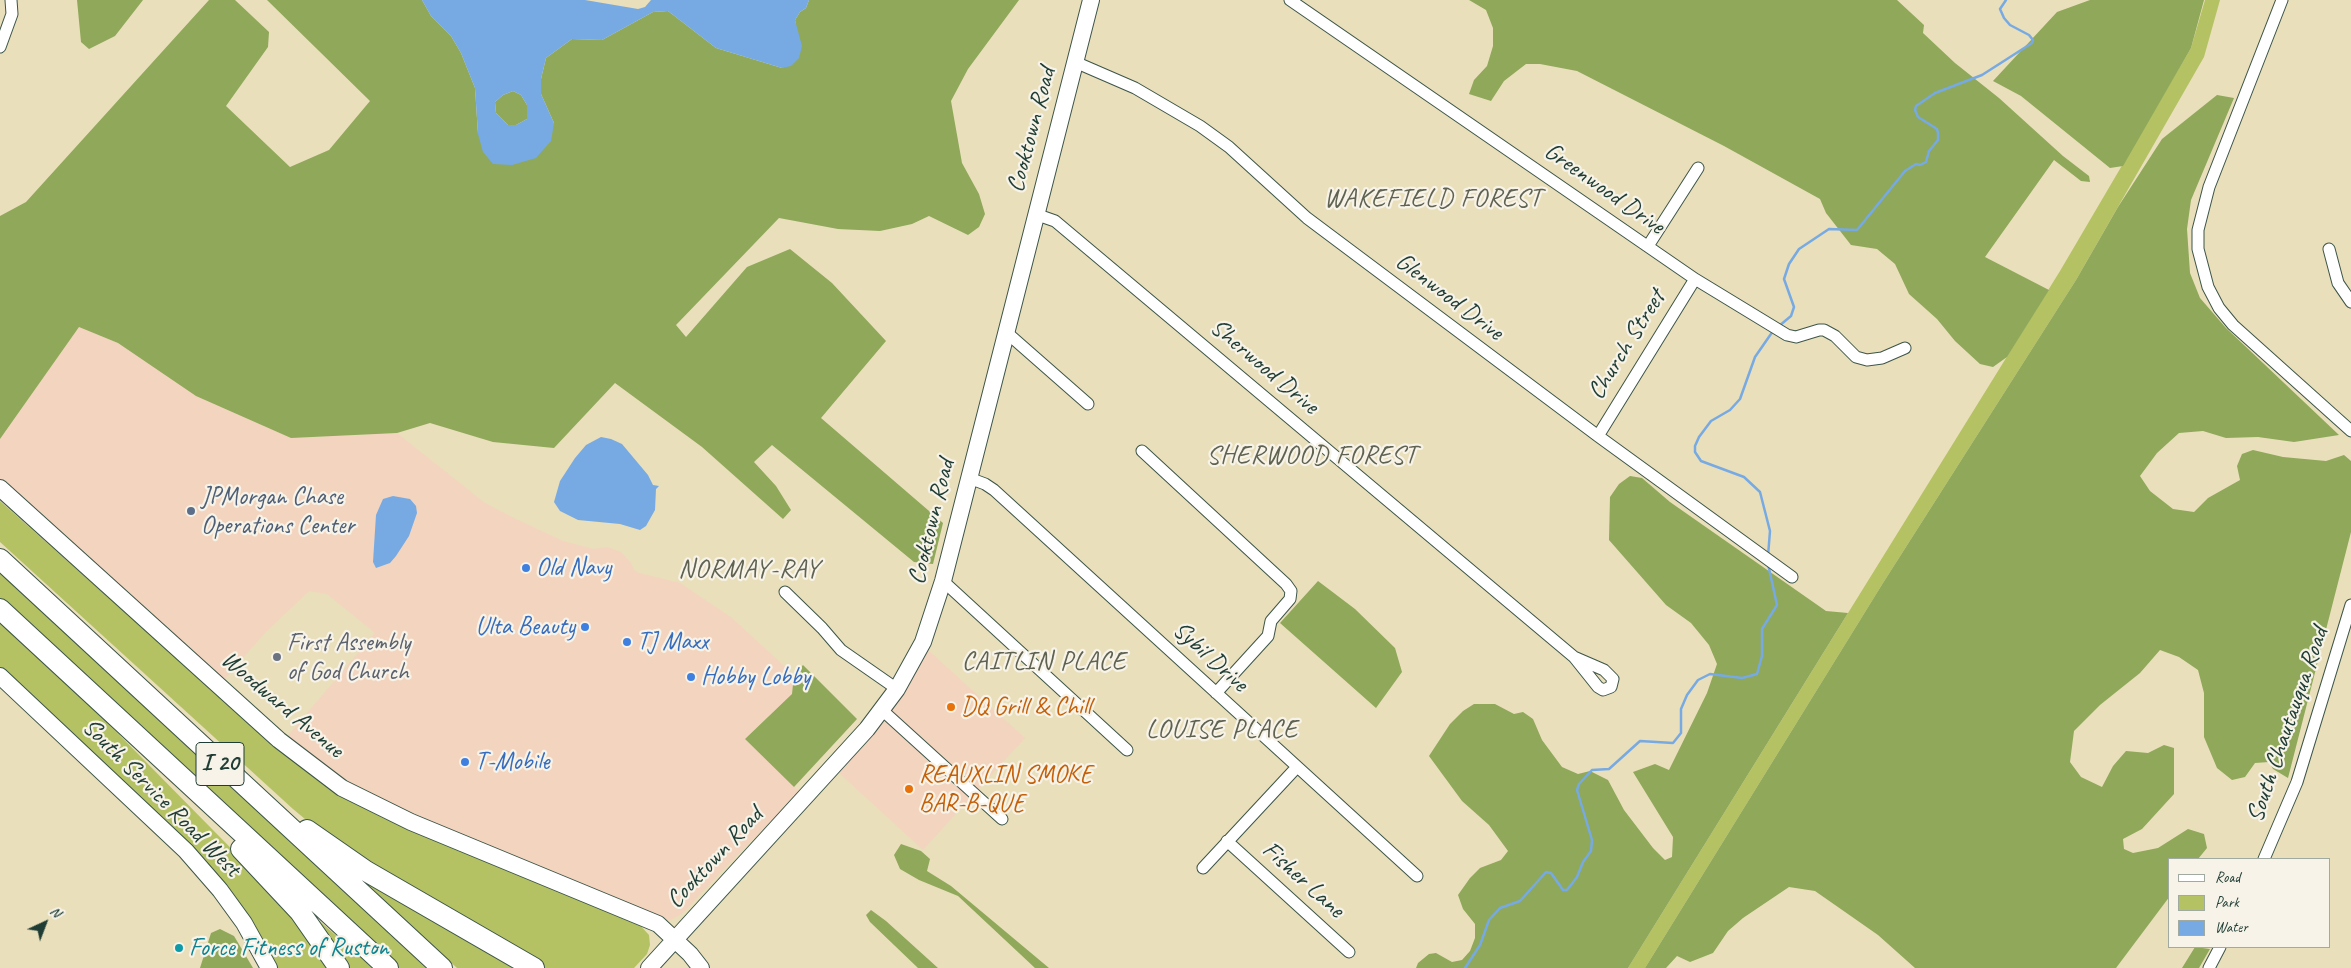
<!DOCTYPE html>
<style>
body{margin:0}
#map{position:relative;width:2351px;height:968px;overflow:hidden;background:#e9dfbb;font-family:Caveat,sans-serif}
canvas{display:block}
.legend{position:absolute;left:2168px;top:858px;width:162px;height:90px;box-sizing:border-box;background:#f7f3e8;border:1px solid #a1aaa0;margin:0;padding:6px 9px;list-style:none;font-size:15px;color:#1f3d34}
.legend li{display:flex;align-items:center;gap:10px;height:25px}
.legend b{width:25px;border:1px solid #a1aaa0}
.north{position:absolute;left:20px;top:898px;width:50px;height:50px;-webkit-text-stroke:4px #f7f3e8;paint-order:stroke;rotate:43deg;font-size:14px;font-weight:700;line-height:20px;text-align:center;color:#1f3d34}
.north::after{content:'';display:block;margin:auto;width:18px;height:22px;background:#1f3d34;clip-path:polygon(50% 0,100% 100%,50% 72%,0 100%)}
</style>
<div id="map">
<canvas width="2351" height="968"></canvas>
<ul class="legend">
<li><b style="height:6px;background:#fff"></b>Road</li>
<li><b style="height:14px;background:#b4c264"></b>Park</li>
<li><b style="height:14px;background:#77aae3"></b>Water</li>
</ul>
<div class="north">N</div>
</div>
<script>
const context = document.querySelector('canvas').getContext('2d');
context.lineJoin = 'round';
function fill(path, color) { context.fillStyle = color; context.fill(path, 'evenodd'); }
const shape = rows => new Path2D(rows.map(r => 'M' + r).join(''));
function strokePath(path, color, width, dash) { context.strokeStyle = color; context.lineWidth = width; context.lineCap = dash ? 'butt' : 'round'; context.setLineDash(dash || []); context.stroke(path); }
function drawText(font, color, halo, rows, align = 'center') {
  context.font = font + ' Caveat,sans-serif'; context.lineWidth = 4.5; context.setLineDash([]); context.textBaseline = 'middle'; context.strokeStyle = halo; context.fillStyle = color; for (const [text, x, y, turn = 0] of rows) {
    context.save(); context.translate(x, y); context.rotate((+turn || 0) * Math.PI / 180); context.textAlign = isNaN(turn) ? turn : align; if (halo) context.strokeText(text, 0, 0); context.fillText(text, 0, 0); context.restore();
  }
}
const built = shape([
 [79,327,118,343,196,396,291,438,397,433,485,503,514,518,563,541,594,549,607,547,621,552,631,563,634,570,639,573,680,583,732,618,794,675,792,694,745,739,800,792,718,875,683,913,671,920,664,921,361,793,285,739,375,633,327,594,309,591,264,634,222,682,0,484,0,439],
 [927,649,1025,738,923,850,839,773,874,734,899,701]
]);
const green = shape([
 [2205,0,2220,0,2204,57,2076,280,1883,583,1645,968,1628,968,2060,271,2191,48],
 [0,501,274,745,330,789,383,818,638,923,649,935,650,945,647,954,634,968,545,968,354,854,317,829,293,809,0,542],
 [0,567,434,968,399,968,0,600],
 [0,621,78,693,278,896,329,968,275,968,242,913,0,671],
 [342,862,526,968,457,968],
 [308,911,373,968,342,968]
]);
const forest = shape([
 [77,0,143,0,115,36,89,49,81,42],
 [209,0,235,0,269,32,268,47,226,106,290,167,329,150,370,101,267,0,422,0,431,16,451,36,461,53,475,88,478,134,554,123,541,94,541,79,546,58,572,39,602,40,653,12,668,11,716,48,782,68,797,32,795,20,800,12,806,8,809,0,1019,0,968,69,951,101,962,163,979,194,985,214,979,227,968,235,929,216,912,224,880,231,838,229,779,218,676,325,686,337,747,267,790,249,832,283,886,341,821,418,943,523,933,564,914,562,772,445,754,462,776,486,791,510,783,519,702,447,615,383,554,448,493,442,430,423,397,433,291,438,196,396,118,343,79,327,0,439,0,216,26,202],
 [1469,0,1897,0,1924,25,1923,33,1955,63,1999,98,2063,156,2089,176,2090,182,2081,181,2054,160,1985,257,2049,290,2007,357,1993,367,1980,364,1955,341,1937,319,1909,294,1895,264,1877,249,1851,245,1826,213,1820,199,1724,146,1577,71,1540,64,1526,64,1504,81,1491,101,1469,94,1474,80,1487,66,1493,46,1493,28,1486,10],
 [2090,0,2204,0,2191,48,2123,166,2110,168,2021,96,1993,81,2057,12],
 [513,91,521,95,527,105,527,119,516,125,508,125,496,113,495,102,503,95],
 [2217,95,2234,98,2191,200,2187,229,2190,273,2200,298,2226,328,2339,435,2294,442,2258,437,2226,438,2203,431,2179,433,2157,453,2140,476,2150,491,2173,509,2194,512,2208,498,2240,480,2237,466,2242,454,2253,450,2283,457,2326,461,2344,455,2351,461,2351,532,2288,778,2273,769,2269,762,2255,763,2245,777,2232,780,2217,768,2204,737,2204,693,2198,670,2179,657,2160,650,2140,673,2100,705,2074,731,2070,762,2081,777,2102,787,2113,766,2126,751,2148,753,2164,745,2174,748,2174,794,2142,829,2123,839,2124,849,2133,853,2158,848,2188,829,2204,834,2207,848,2198,859,2170,859,2170,896,2116,968,1915,968,1878,935,1815,891,1789,887,1743,918,1728,931,1713,953,1690,962,1677,956,1666,968,1645,968,1883,583,2076,280,2118,207,2162,139],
 [1630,476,1642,478,1670,502,1826,611,1848,613,1628,968,1416,968,1418,963,1429,954,1436,953,1452,962,1462,960,1470,951,1475,938,1475,924,1463,909,1458,895,1470,878,1480,868,1501,860,1508,851,1489,825,1462,801,1429,756,1450,724,1463,711,1474,704,1495,704,1514,714,1523,712,1533,719,1542,740,1562,767,1578,774,1590,771,1608,780,1624,810,1653,848,1665,860,1672,857,1673,837,1633,772,1655,764,1669,770,1707,693,1717,664,1709,645,1691,623,1666,605,1609,540,1610,497,1619,484],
 [1318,581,1355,609,1395,648,1402,672,1376,708,1280,623],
 [803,665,857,719,794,787,745,739,792,694,794,675],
 [901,844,921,851,930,859,927,871,951,886,1049,968,1035,968,958,896,919,880,900,869,894,855],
 [871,910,886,921,938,968,918,968,870,922,866,915],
 [220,929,234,936,253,968,200,968,211,933],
 [2195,947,2210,949,2199,968,2182,968]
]);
const water = shape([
 [422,0,585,0,638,9,645,7,651,0,809,0,806,8,800,12,795,20,802,46,799,58,791,66,782,68,716,48,668,11,653,12,602,40,572,39,546,58,541,79,541,94,554,123,551,141,536,158,512,165,493,164,483,152,478,134,475,88,461,53,451,36,431,16],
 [513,91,521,95,527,105,527,119,516,125,508,125,496,113,495,102,503,95],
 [601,437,611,439,622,444,648,475,653,485,659,486,656,489,655,510,646,526,640,530,620,524,578,520,560,511,554,502,560,481,575,458,586,445],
 [393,496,410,499,416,506,417,513,409,536,396,556,390,563,376,568,373,562,376,515,383,499]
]);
const stream = shape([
 [1779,326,1791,316,1794,307,1784,279,1789,264,1799,249,1829,229,1857,230,1905,171,1916,164,1920,165,1926,162,1929,151,1938,140,1938,133,1937,129,1918,117,1915,110,1916,106,1935,93,1982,75,2032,43,2033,40,2029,35,2010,25,2004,18,2000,9,2006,0],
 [1768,556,1770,531,1760,492,1744,477,1701,461,1695,452,1695,446,1699,437,1711,421,1730,410,1740,399,1755,357,1773,331],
 [1465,968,1480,945,1489,920,1500,908,1520,901,1546,872,1551,873,1563,890,1567,890,1577,877,1583,862,1591,851,1592,840,1577,790,1579,784,1592,770,1609,769,1640,741,1673,743,1681,733,1681,709,1687,695,1698,680,1710,674,1742,678,1757,674,1762,656,1762,629,1777,605,1768,564]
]);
const street = shape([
 [1290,0,1695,279,1787,335,1796,337,1819,330,1824,330,1835,336,1856,357,1867,360,1882,358,1905,348],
 [2282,0,2209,187,2198,230,2198,249,2208,287,2219,308,2233,325,2351,431],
 [0,47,12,14,11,0],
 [1075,62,1135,88,1200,126,1229,147,1307,218,1598,436,1792,577],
 [1035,214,1055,221,1574,657,1598,687,1603,690,1611,687,1613,679,1604,670,1574,657],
 [1648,246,1698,168],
 [2329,249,2338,283,2351,302],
 [1006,332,1088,404],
 [1598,436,1695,279],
 [1142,451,1286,584,1291,591,1290,599,1271,621,1268,636,1216,693],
 [969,478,985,484,994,490,1417,876],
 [943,581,1127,750],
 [785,592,822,628,841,650,897,689],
 [882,710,1002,819],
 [1227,841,1349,952],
 [2264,859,2297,782,2351,605],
 [1203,868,1297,767],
 [2209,968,2220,947]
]);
const secondary = shape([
 [0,488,279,740,342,788,411,822,658,924,690,954,701,968],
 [0,676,186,851,220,890,244,923,269,968],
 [649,968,867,729,897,689,923,642,943,581,1091,0]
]);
const highway = shape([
 [0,559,442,968],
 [0,609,388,968],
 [307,830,366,871,534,968],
 [241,849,300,912,339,968]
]);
const markers = [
 [191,511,5,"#5c6f8a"],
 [526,568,5,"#3f7fe0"],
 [585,627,5,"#3f7fe0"],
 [627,642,5,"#3f7fe0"],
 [277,657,5,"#6b7280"],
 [691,677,5,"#3f7fe0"],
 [951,707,5,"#e8710a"],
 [465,762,5,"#3f7fe0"],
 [909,789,5,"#e8710a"],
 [179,948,5,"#0f9aa8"]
];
const shields = [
 [220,764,48]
];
const shieldNames = [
 ["I 20",220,764]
];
const streetNames = [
 ["Cooktown Road",1032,130,-75],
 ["Greenwood Drive",1604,189,35],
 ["Glenwood Drive",1449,297,37],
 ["Church Street",1627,345,-58],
 ["Sherwood Drive",1264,367,40],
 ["Cooktown Road",932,522,-76],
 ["Sybil Drive",1210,657,42],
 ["Woodward Avenue",282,705,40],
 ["South Chautauqua Road",2288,725,-71],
 ["South Service Road West",161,798,45],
 ["Cooktown Road",715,858,-47],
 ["Fisher Lane",1303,880,42]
];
const serviceNames = [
 ["JPMorgan Chase",201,497],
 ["Operations Center",201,526]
];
const shopNames = [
 ["Old Navy",536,568],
 ["Ulta Beauty",575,627,"right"],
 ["TJ Maxx",637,642],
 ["Hobby Lobby",701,677],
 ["T-Mobile",475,762]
];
const worshipNames = [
 ["First Assembly",287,643],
 ["of God Church",287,672]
];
const foodNames = [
 ["DQ Grill & Chill",961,707],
 ["REAUXLIN SMOKE",919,775],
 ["BAR-B-QUE",919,804]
];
const cultureNames = [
 ["Force Fitness of Ruston",189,948]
];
const neighbourhoodNames = [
 ["WAKEFIELD FOREST",1433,199],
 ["SHERWOOD FOREST",1312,456],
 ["NORMAY-RAY",749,570],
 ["CAITLIN PLACE",1044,662],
 ["LOUISE PLACE",1222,730]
];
fill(built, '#f3d4be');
fill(green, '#b4c264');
fill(forest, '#8fa85a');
fill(water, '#77aae3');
strokePath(stream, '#77aae3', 2.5);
strokePath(street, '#3d5548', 13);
strokePath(secondary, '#3d5548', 18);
strokePath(highway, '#3d5548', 22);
strokePath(street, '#fff', 11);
strokePath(secondary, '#fff', 16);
strokePath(highway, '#fff', 20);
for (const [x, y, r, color] of markers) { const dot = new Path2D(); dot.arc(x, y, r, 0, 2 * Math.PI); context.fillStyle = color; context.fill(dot); strokePath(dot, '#f7f3e8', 2); }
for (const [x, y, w] of shields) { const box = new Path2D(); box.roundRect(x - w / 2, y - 21.5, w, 43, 4); context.fillStyle = '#f7f3e8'; context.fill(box); strokePath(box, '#1f3d34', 1); }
drawText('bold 24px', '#1f3d34', null, shieldNames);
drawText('25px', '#1f3d34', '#f7f3e8', streetNames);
drawText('25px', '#4e5e75', '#f7f3e8', serviceNames, 'left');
drawText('25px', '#366cbe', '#f7f3e8', shopNames, 'left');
drawText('25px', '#5b616d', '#f7f3e8', worshipNames, 'left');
drawText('25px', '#c56008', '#f7f3e8', foodNames, 'left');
drawText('25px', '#0d838f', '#f7f3e8', cultureNames, 'left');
context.letterSpacing = '1px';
drawText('26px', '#5f6250', '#f7f3e8', neighbourhoodNames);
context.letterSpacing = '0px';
</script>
